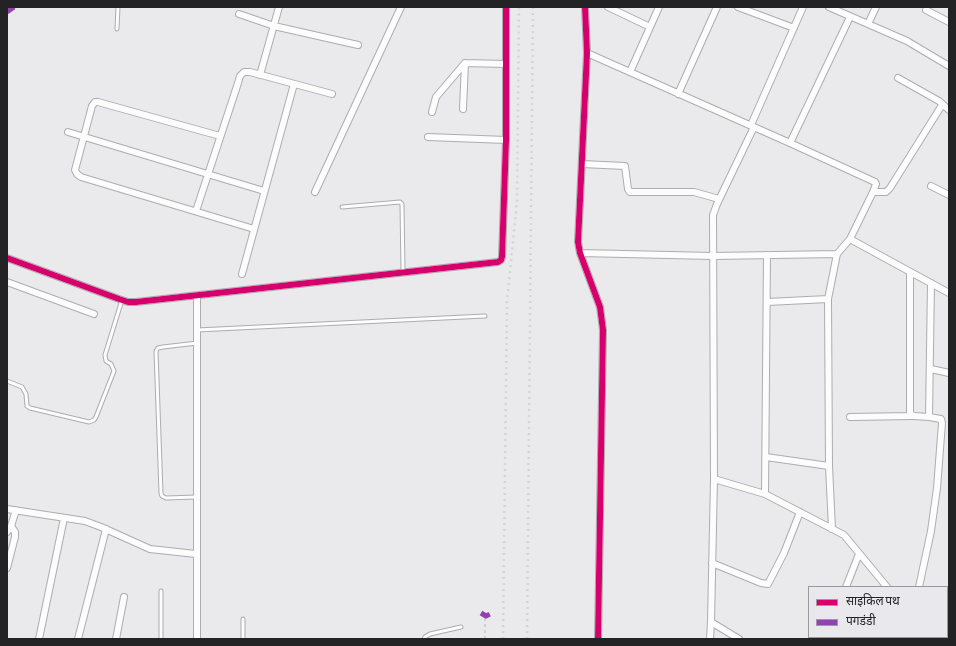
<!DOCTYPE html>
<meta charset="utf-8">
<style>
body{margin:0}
#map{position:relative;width:956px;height:646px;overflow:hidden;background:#eae9ec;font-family:"Asap Condensed","Noto Sans Devanagari",sans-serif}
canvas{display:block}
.frame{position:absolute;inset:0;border:8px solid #232224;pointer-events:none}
.legend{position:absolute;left:808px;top:586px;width:140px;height:52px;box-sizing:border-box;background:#e9e8ed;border:1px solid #9a999d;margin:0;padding:5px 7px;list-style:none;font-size:12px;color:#232224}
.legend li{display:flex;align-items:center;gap:8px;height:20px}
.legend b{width:20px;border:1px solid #9a999d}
</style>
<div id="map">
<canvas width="956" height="646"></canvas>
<div class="frame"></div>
<ul class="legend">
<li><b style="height:5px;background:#d6006c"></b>साइकिल पथ</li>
<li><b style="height:5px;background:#8e44ad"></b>पगडंडी</li>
</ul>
</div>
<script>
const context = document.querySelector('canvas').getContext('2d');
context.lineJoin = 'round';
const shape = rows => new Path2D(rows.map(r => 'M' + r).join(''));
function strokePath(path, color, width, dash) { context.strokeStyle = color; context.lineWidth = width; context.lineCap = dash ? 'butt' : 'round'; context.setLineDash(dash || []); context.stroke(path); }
const path = shape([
 [485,639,485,615]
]);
const service = shape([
 [117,29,118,7],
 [342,207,400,202,402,204,403,272],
 [197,330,485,316],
 [7,381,22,387,26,394,27,406,30,408,89,422,94,420,96,417,114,371,111,364,106,361,105,355,122,300],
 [196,497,166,498,162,496,161,493,156,351,158,348,163,347,197,343],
 [161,591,161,639],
 [243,639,243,619],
 [424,639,425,637,430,634,461,627]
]);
const minor = shape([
 [585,7,587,53,578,242,580,253,600,307,603,330,598,639],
 [608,7,650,27],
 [738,7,794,28],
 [829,7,907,41,949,66],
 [926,10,949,22],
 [239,14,274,26,358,45],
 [868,24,876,7],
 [587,53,790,143,875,182,876,184,873,192,850,239,949,293],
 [630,72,659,7],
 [260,75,279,7],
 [898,78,939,101,949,110],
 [678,94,717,7],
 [463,109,465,63],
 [432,112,436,97,465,63,506,64],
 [751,125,803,7],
 [754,127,717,204,713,215,714,479,765,494,844,535,887,587],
 [68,132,264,191],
 [220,136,98,102,95,102,92,106,75,170,77,174,81,177,254,229],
 [428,137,506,140],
 [790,143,850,17],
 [582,164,625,166,628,189,630,192,694,192,719,199],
 [931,186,949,195],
 [315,192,401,7],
 [873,192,886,192,890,188,942,105],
 [196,211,238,83,240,76,244,72,250,72,332,94],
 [580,253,713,256,837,254],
 [7,258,119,299,128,302,136,302,498,262,501,260,502,257,506,140,506,7],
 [910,272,910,414,914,416,929,417],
 [242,274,294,84],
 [7,282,94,314],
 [197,296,197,639],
 [767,302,828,299],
 [931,369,949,373],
 [850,417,912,416],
 [766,457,829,466],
 [714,479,711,622,739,639],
 [765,494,767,255],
 [7,509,85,521,101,527,150,549,196,554],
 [832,529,829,466,828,299,837,254,850,239],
 [7,532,11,526,16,510],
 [712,563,761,583,768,584,784,553,800,512],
 [7,568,15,537,15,532,11,526],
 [846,587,859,554],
 [919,587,931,531,937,488,942,423,941,419,929,417,931,283],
 [842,637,845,639],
 [929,637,930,639],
 [39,639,64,518],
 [78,639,106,529],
 [116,639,124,597],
 [710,639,711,622],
 [823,639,824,637],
 [893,639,895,637]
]);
const rail = shape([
 [503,639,507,302,517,201,519,7],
 [527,639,533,7]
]);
const quiet = shape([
 [7,12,14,7],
 [481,613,486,616,494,612]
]);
const cycleway = shape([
 [585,7,587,53,578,242,580,253,600,307,603,330,598,639],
 [7,258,119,299,128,302,136,302,498,262,501,260,502,257,506,140,506,7]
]);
strokePath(service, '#adacae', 5);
strokePath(minor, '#adacae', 8);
strokePath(path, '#c8c7c9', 1.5, [3, 3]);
strokePath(service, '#fcfcfc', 3);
strokePath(minor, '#fcfcfc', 6);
strokePath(rail, '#d4d4d5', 2.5, [2, 4]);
strokePath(quiet, '#8e44ad', 5, [10, 5]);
strokePath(cycleway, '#d6006c', 6);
</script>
